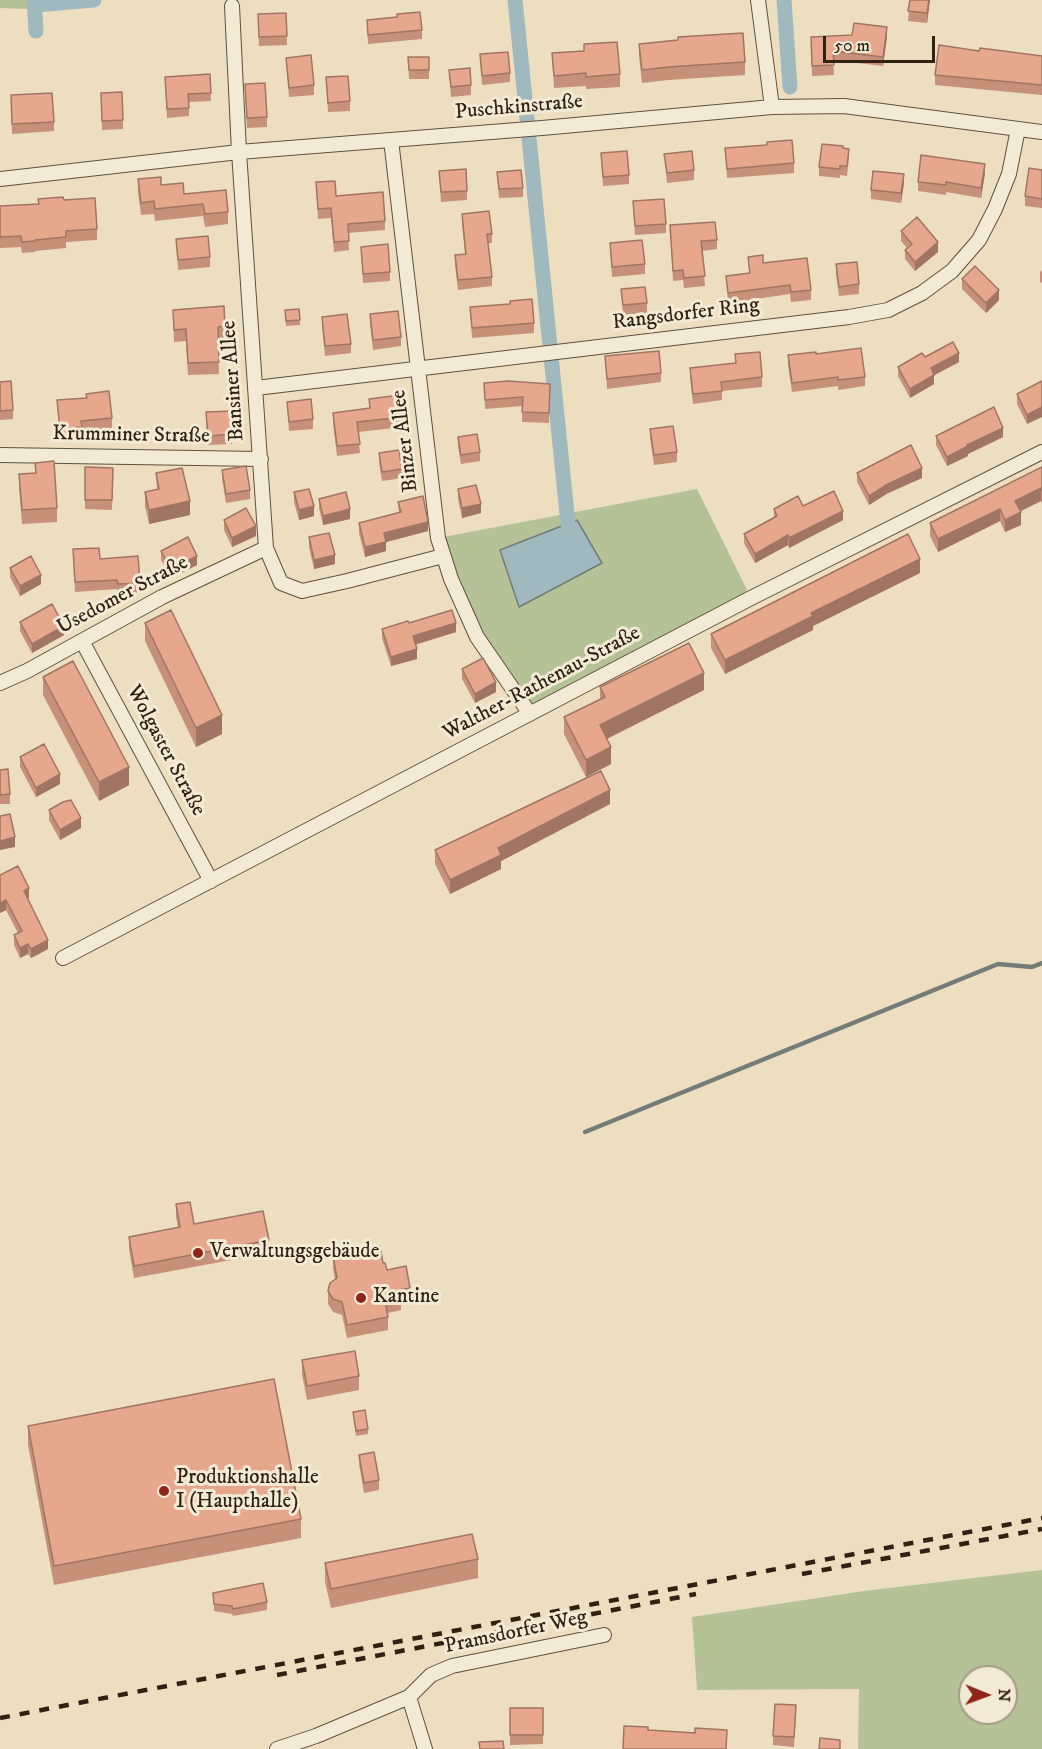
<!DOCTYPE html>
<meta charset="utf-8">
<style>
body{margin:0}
#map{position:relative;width:1042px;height:1749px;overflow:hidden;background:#eddec0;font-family:"IM FELL DW Pica",serif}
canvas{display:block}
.north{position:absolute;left:958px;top:1665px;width:60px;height:60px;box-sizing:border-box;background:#f3ead6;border:2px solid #a59a88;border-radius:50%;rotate:91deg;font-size:16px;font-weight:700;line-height:24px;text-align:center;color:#312113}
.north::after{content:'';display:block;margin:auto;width:21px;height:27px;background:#8f2418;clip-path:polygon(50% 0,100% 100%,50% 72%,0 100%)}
.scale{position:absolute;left:823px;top:36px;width:112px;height:27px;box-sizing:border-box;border:3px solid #312113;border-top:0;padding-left:8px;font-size:18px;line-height:21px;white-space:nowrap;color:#312113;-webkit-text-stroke:4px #f3ead6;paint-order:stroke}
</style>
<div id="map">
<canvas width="1042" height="1749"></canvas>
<div class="north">N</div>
<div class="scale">50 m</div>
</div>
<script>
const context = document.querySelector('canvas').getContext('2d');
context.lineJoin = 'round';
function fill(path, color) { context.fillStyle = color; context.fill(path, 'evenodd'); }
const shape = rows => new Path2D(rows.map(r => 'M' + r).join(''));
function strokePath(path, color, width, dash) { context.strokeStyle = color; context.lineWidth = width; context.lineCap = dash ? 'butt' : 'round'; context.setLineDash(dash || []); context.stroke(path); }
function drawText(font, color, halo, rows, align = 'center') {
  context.font = font + ' "IM FELL DW Pica",serif'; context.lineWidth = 6; context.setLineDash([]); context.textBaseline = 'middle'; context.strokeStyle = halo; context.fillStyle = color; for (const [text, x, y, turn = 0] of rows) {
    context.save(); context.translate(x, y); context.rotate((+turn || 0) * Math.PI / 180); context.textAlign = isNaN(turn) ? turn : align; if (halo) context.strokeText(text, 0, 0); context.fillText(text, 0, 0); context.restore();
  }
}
const green = shape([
 [0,0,53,0,53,10,0,8],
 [697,489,751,598,530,714,477,637,438,538],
 [1042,1570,1042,1749,858,1749,859,1689,697,1690,692,1617,864,1591],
 [970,1677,1006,1677,1006,1713,970,1713]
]);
const water = shape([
 [577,520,602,563,519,607,500,550,577,520]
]);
const stream = shape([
 [585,1132,998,964,1032,967,1042,963]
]);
const canal = shape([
 [34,0,36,31],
 [515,0,568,524],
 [784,0,790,87],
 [35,5,94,0]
]);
const minor = shape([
 [758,0,772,107],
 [232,6,239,152,266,548,281,583,302,591,347,581,443,556],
 [391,140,438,538,451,579,477,637,530,714],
 [0,179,239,152,542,128,772,107,844,106,1042,132],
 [256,388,849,317,888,310,922,293,952,271,979,240,995,209,1009,174,1018,129],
 [0,455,261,459],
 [82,641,211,881],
 [0,683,27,671,162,597,266,548],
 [63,958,751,598,1042,452],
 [409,1697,425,1749],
 [277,1749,316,1736,409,1697,431,1675,452,1666,604,1635]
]);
const rail = shape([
 [802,1574,1042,1529],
 [277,1675,696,1594],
 [0,1718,1042,1518]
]);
const wall = shape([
 [910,0,930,0,927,23,908,21],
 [286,13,287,45,259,46,258,23],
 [367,20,422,30,422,39,368,44],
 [811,37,887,37,883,66,833,60,834,75,812,76],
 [584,44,620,74,620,87,586,89,586,86,554,88,552,53,584,51],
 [639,44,745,62,745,75,668,80,642,83,639,56],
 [480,54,510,73,510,82,482,85],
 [1042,56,1042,95,935,85,935,75],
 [408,57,429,57,429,79,409,79],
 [286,58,314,85,314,95,289,97],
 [449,70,471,85,471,95,451,97],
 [210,74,211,101,189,102,189,116,167,118,165,77],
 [326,77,350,101,350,111,328,112],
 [245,84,267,117,267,127,247,128],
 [11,95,54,122,54,131,12,134],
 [101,103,123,120,123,129,102,130],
 [725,148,794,163,794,173,727,178],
 [843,148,849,158,847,176,840,175,840,178,819,176,819,167],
 [601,153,629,175,629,184,603,186],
 [664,154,694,170,694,180,667,183],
 [1042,170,1042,208,1025,206,1025,196],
 [439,171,467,191,467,200,441,202],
 [497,172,523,188,523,197,499,198],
 [985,173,981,198,946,192,946,195,918,191,918,182],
 [138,179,161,185,228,212,228,224,205,227,203,216,155,221,154,214,141,215,138,192],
 [316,182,336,196,385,221,385,230,348,233,349,250,334,252,331,218,318,219],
 [904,183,901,203,871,199,871,190],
 [64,200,97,229,97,240,66,242,66,248,35,251,35,252,22,253,21,247,0,248,0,206,38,204],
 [633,201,666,224,666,233,635,235],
 [462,214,492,234,492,243,488,243,492,277,492,286,458,290,455,265,455,255,465,254,462,224],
 [670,225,717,240,717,249,702,251,705,286,684,288,683,280,673,281],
 [901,231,938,252,915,271,905,259,905,250,907,248,901,241],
 [176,239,210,257,210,267,178,270],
 [610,243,645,264,645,274,612,277],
 [361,247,390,272,390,281,363,283],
 [748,257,763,263,811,290,811,300,791,302,790,294,728,303,726,276,749,273],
 [836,264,859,284,859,294,839,296,836,274],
 [1042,270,1042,283,1040,282,1040,272],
 [962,279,999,300,986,313,962,289],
 [621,289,647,303,647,313,623,315],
 [470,307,534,323,534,333,472,338],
 [299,309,300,325,286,326,285,315],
 [173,310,225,326,225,338,218,339,219,374,188,375,186,341,174,342],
 [370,314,401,337,401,346,373,350,370,324],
 [322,317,351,344,351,353,325,356,322,326],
 [735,354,762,377,762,387,722,391,722,400,693,404,690,378,690,368,735,363],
 [816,354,865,377,865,386,838,390,838,386,792,392,788,365,788,355],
 [605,356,661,373,661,382,607,389],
 [925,357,959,362,934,375,934,384,910,398,898,376,898,367],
 [1042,381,1027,424,1017,404,1017,394],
 [0,382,13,410,13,419,0,420],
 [484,383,550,384,549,423,522,422,522,406,485,409],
 [369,399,403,417,403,427,358,432,360,453,337,456,333,423,333,413,369,409],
 [57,400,112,418,112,428,82,431,82,437,60,439],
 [287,402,313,419,313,429,289,431],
 [206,422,232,434,232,444,208,445],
 [650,429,677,452,677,462,654,465,650,438],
 [936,436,1003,437,968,454,968,456,947,466,936,445],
 [458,437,480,452,480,461,461,464,458,446],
 [379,453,402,469,402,478,382,481,379,462],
 [35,463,57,508,57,522,22,524,19,488,19,474,35,473],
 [85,467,113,468,112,510,85,509],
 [1042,467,1042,504,1041,501,1020,511,1021,525,1005,532,1000,521,938,552,930,536,930,523],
 [222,470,250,490,250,499,226,503,222,479],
 [156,473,190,515,149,524,145,506,145,492,157,490],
 [857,473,922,478,888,493,869,505,857,482],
 [458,489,481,513,462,518,458,499],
 [294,492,314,516,299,520,294,502],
 [319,499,350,519,323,525,319,508],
 [398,502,428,531,386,542,386,551,365,557,359,533,359,523,399,513],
 [803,506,843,520,789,548,788,545,755,563,744,543,744,534,774,517,774,509],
 [224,520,256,536,232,547,224,530],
 [309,537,335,564,314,569,309,547],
 [73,549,100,559,140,583,140,592,118,594,117,589,75,592],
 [161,551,197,565,171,578,161,560],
 [10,568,41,584,20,596,10,577],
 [920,573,813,626,813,630,725,674,711,648,711,634],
 [20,622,64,635,32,653,20,631],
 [145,623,222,734,196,747,145,641],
 [409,623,456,632,415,645,417,659,391,666,382,638,382,629],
 [462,669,496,692,475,703,462,679],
 [43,677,129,785,99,801,43,695],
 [600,687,704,690,607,739,611,764,586,777,564,734,564,717,600,699],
 [20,757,60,784,36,797,20,767],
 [0,770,10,794,10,804,0,804],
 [610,804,501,861,501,869,450,894,435,864,435,850],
 [49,810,81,828,60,840,49,820],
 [0,875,29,898,27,899,48,949,31,958,28,954,20,958,14,945,14,935,18,933,6,910,0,913],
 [176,1204,194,1224,269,1240,269,1253,134,1278,129,1249,129,1237,178,1227,176,1217],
 [333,1256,383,1263,387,1270,410,1288,410,1301,401,1303,401,1310,388,1313,388,1330,347,1338,342,1315,333,1312,328,1304,328,1291,335,1279,333,1269],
 [302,1360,359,1376,359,1390,307,1400,302,1374],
 [353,1412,368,1429,368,1434,356,1436],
 [28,1426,301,1519,301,1538,54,1585,28,1445],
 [359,1455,379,1480,379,1490,364,1493,359,1464],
 [478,1559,478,1578,331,1608,325,1582,325,1563],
 [213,1593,267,1602,267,1610,233,1616,232,1614,214,1611],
 [510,1708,543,1708,543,1744,510,1745],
 [796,1715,794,1747,773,1745,773,1736]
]);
const shadedWall = shape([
 [929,0,930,0,927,23,927,13],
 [887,27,887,37,883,66,883,57],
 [985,164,985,173,981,198,981,188],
 [904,174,904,183,901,203,901,193],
 [938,242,938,252,915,271,915,262],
 [999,290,999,300,986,313,986,303],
 [959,353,959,362,931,377,931,368],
 [934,375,934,384,910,398,910,389],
 [1042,407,1042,417,1027,424,1027,415],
 [1003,428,1003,437,968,454,968,456,947,466,947,457,967,445],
 [922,468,922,478,888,493,869,505,869,496,888,484],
 [1041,488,1041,501,1015,514,1015,501],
 [190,501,190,515,149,524,149,510],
 [481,504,481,513,462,518,462,508],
 [314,506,314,516,299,520,299,510],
 [350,509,350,519,323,525,323,516],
 [1000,509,1000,521,938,552,938,539],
 [843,511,843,520,789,548,789,538],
 [1021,512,1021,525,1005,532,1005,520],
 [428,522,428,531,386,542,386,551,365,557,365,547,384,533],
 [256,526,256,536,232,547,232,538],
 [788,535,788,545,755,563,755,554],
 [335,555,335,564,314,569,314,560],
 [197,556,197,565,171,578,171,569],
 [920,559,920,573,813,626,813,630,725,674,725,660,811,613],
 [41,575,41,584,20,596,20,586],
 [456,623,456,632,413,645,413,636],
 [64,626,64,635,32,653,32,644],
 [417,649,417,659,391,666,391,657],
 [704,673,704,690,600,742,600,725],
 [496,682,496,692,475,703,475,694],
 [222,715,222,734,196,747,196,728],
 [611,747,611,764,586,777,586,760],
 [129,767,129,785,99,801,99,782],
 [60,774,60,784,36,797,36,788],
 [610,790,610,804,501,861,501,869,450,894,450,880,498,848],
 [81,818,81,828,60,840,60,830],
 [15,837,15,847,0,850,0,841],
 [29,888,29,898,24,901,24,891],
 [6,900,6,910,0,913,0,903],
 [48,940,48,949,31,958,31,949],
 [28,944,28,954,20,958,20,948]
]);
const building = shape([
 [910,0,929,0,927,13,908,11,910,0],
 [420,12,422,30,368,35,367,20,397,17,397,14,420,12],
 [286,13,287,36,259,37,258,14,286,13],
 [854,23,887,27,883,57,833,51,834,65,812,66,811,37,852,35,854,23],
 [743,33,745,62,668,67,642,70,639,44,678,40,678,37,743,33],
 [617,42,620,74,586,77,586,73,554,76,552,53,584,51,584,44,617,42],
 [939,45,979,51,980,48,1042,56,1042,85,935,75,939,45],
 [508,52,510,73,482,76,480,54,508,52],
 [311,55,314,85,289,88,286,58,311,55],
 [408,57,429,57,429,70,409,70,408,57],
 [470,68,471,85,451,87,449,70,470,68],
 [210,74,211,93,188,94,189,108,167,109,165,77,210,74],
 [348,76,350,101,328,103,326,77,348,76],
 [265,83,267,117,247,118,245,84,265,83],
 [122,92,123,120,102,121,101,93,122,92],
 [52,93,54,122,12,124,11,95,52,93],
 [792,140,794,163,727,169,725,148,767,145,767,142,792,140],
 [822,144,843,146,843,148,849,149,847,166,840,166,840,169,819,167,822,144],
 [627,151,629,175,603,177,601,153,627,151],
 [692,151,694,170,667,173,664,154,692,151],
 [921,155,985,164,981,188,946,182,946,185,918,182,921,155],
 [1029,168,1042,170,1042,199,1025,196,1029,168],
 [466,169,467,191,441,192,439,171,466,169],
 [521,170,523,188,499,189,497,172,521,170],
 [873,171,904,174,901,193,871,190,873,171],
 [161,177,161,185,183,183,184,194,226,190,228,212,205,214,203,204,155,209,154,201,141,203,138,179,161,177],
 [335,181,336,196,383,192,385,221,348,224,349,241,334,242,331,208,318,209,316,182,335,181],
 [63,197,64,200,95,198,97,229,66,231,66,237,35,240,35,241,22,242,21,236,0,237,0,206,39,204,38,199,63,197],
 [664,199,666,224,635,226,633,201,664,199],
 [489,211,492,234,487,234,492,277,458,280,455,255,466,254,462,214,489,211],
 [917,217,938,242,915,262,905,250,912,244,901,231,917,217],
 [715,222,717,240,701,241,705,276,684,278,683,270,673,271,670,225,715,222],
 [208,236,210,257,178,260,176,239,208,236],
 [642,240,645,264,612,267,610,243,642,240],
 [388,244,390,272,363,274,361,247,388,244],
 [763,255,763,263,807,258,811,290,791,292,790,285,728,293,726,276,750,273,748,257,763,255],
 [857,262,859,284,839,287,836,264,857,262],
 [975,266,999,290,986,303,962,279,975,266],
 [645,287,647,303,623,305,621,289,645,287],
 [532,299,534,323,472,328,470,307,510,304,510,301,532,299],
 [224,306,225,326,218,327,219,362,188,363,186,329,174,330,173,310,224,306],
 [299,309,300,320,286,321,285,310,299,309],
 [398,311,401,337,373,340,370,314,398,311],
 [347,314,351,344,325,346,322,317,347,314],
 [953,342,959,353,931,368,934,375,910,389,898,367,922,353,925,357,953,342],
 [861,348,865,377,838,380,838,377,792,383,788,355,816,352,816,354,861,348],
 [659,351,661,373,607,379,605,356,659,351],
 [760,352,762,377,721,382,722,391,693,394,690,368,736,363,735,354,760,352],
 [11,381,13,410,0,411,0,382,11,381],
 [508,381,550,384,549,413,522,412,523,397,485,400,484,383,508,381],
 [1042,381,1042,407,1027,415,1017,394,1042,381],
 [109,391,112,418,81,421,82,427,60,429,57,400,87,398,86,394,109,391],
 [400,395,403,417,357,422,360,444,337,446,333,413,370,408,369,399,400,395],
 [311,399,313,419,289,422,287,402,311,399],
 [994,407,1003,428,967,445,968,446,947,457,936,436,994,407],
 [231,411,232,434,208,436,206,412,231,411],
 [673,426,677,452,654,455,650,429,673,426],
 [477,434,480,452,461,455,458,437,477,434],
 [911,445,922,468,888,484,869,496,857,473,911,445],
 [399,450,402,469,382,472,379,453,399,450],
 [54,461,57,508,22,510,19,474,36,473,35,463,54,461],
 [246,466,250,490,226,494,222,470,246,466],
 [85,467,113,468,112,500,85,500,85,467],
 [1042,467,1042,491,1041,488,1015,501,1021,512,1005,520,1000,509,938,539,930,523,1042,467],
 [182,468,190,501,149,510,145,492,159,489,156,473,182,468],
 [476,485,481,504,462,508,458,489,476,485],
 [309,489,314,506,299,510,294,492,309,489],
 [834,491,843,511,789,538,788,535,755,554,744,534,777,516,774,509,798,496,803,506,834,491],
 [346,492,350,509,323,516,319,499,346,492],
 [423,496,428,522,384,533,386,542,365,547,359,523,401,512,398,502,423,496],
 [246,508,256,526,232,538,224,520,246,508],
 [329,533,335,555,314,560,309,537,329,533],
 [908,534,920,559,811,613,813,616,725,660,711,634,908,534],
 [188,537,197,556,171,569,161,551,188,537],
 [99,548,100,559,138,556,140,583,118,584,117,580,75,582,73,549,99,548],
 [31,556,41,575,20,586,10,568,31,556],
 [52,604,64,626,32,644,20,622,52,604],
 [171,610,222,715,196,728,145,623,171,610],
 [452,610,456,623,413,636,417,649,391,657,382,629,408,621,409,623,452,610],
 [689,643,704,673,600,725,611,747,586,760,564,717,605,697,600,687,689,643],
 [483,658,496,682,475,694,462,669,483,658],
 [73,661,129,767,99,782,43,677,73,661],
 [44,744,60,774,36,788,20,757,44,744],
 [8,769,10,794,0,795,0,770,8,769],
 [601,771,610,790,498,848,501,855,450,880,435,850,601,771],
 [71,800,81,818,60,830,49,810,63,802,71,800],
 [10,814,15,837,0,841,0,816,10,814],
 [18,866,29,888,24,891,48,940,31,949,28,944,20,948,14,935,22,931,6,900,0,903,0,875,18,866],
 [190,1202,194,1224,263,1211,269,1240,134,1266,129,1237,180,1227,176,1204,190,1202],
 [380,1246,383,1263,385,1263,387,1270,406,1266,410,1288,399,1290,401,1297,385,1300,388,1317,347,1325,342,1302,333,1299,328,1291,330,1283,337,1278,333,1256,380,1246],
 [355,1351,359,1376,307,1386,302,1360,355,1351],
 [274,1379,301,1519,54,1566,28,1426,274,1379],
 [365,1410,368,1429,356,1431,353,1412,365,1410],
 [374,1452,379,1480,364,1483,359,1455,374,1452],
 [472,1534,478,1559,331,1589,325,1563,472,1534],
 [263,1583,267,1602,233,1609,232,1606,214,1604,213,1593,263,1583],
 [775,1704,796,1705,794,1737,773,1736,775,1704],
 [510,1708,543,1708,543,1735,510,1735,510,1708],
 [624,1726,648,1727,648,1730,695,1733,695,1728,727,1730,726,1749,623,1749,624,1726],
 [820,1738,840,1740,840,1749,819,1749,820,1738],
 [503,1741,504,1749,480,1749,479,1742,503,1741]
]);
const markers = [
 [198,1253,6,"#8f2418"],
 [361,1298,6,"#8f2418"],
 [164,1491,6,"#8f2418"]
];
const streetNames = [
 ["Puschkinstraße",519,108,-5],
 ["Rangsdorfer Ring",686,315,-7],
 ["Bansiner Allee",234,381,-94],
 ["Krumminer Straße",131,436,1],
 ["Binzer Allee",406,441,-97],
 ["Usedomer Straße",123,596,-28],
 ["Walther-Rathenau-Straße",542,684,-28],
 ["Wolgaster Straße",165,751,62],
 ["Pramsdorfer Weg",516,1633,-12]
];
const poiNames = [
 ["Verwaltungsgebäude",210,1253],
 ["Kantine",373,1298],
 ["Produktionshalle",176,1479],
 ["I (Haupthalle)",176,1503]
];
fill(green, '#b4c296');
fill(water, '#a0b9be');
strokePath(water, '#747c7a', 1.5);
strokePath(stream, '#747c7a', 4.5);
strokePath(canal, '#a0b9be', 15);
strokePath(minor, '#60503e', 16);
strokePath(minor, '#f3ead6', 14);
strokePath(rail, '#312113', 4.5, [10, 10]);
fill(wall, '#c69079');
fill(shadedWall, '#a17563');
fill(building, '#e6a78d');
strokePath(building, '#a17563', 1.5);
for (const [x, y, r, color] of markers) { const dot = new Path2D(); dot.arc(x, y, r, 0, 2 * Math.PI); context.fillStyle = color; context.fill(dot); strokePath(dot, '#f3ead6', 2); }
drawText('21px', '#312113', '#f3ead6', streetNames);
drawText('21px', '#312113', '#f3ead6', poiNames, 'left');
</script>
